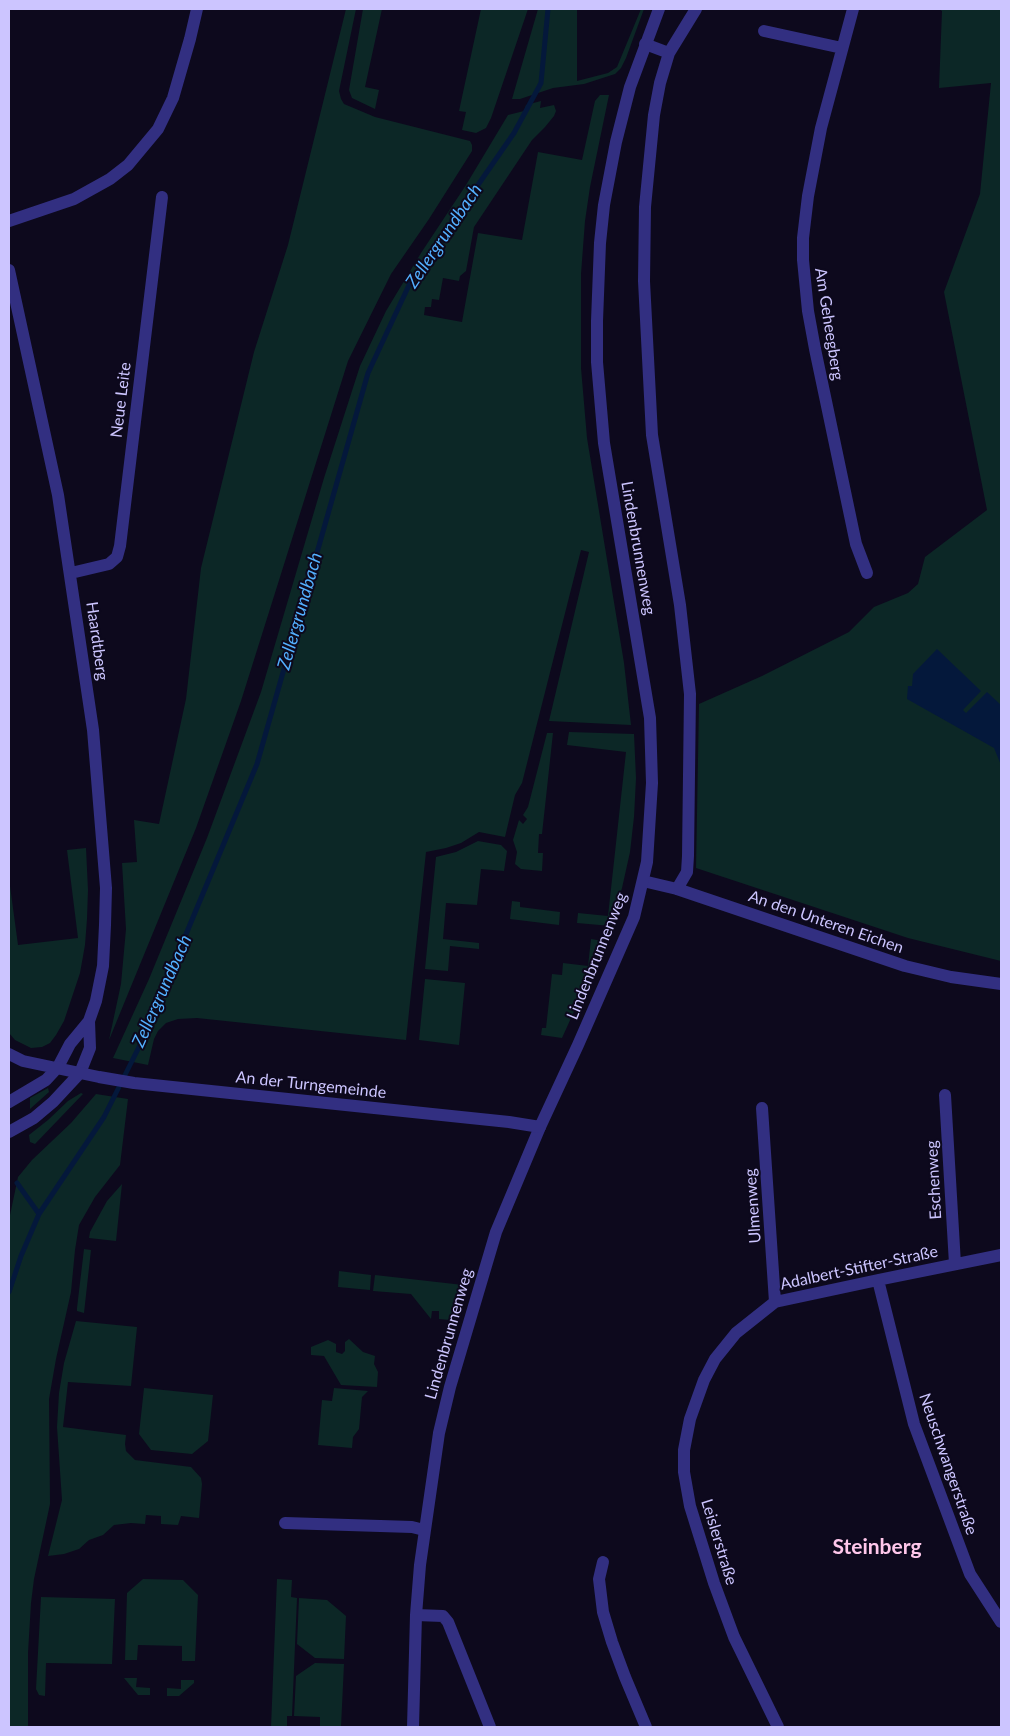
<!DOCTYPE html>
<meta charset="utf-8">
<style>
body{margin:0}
#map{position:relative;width:1010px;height:1736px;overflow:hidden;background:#0d091d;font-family:Lato,sans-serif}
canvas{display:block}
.frame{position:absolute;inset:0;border:10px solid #ccc5ff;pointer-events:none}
</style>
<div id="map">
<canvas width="1010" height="1736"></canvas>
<div class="frame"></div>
</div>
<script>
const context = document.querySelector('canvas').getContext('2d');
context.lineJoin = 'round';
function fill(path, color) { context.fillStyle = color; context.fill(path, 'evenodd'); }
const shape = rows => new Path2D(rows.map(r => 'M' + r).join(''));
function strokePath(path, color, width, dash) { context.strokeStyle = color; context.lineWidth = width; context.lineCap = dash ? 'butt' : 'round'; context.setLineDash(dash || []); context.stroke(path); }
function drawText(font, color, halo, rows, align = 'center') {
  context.font = font + ' Lato,sans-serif'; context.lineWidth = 4; context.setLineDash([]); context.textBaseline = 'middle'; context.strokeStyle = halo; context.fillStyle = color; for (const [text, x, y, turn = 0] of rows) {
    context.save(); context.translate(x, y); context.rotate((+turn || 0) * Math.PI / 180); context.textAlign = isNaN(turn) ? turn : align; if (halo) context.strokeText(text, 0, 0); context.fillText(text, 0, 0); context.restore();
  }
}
const green = shape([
 [346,9,356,9,339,91,341,99,344,104,375,117,470,141,472,145,472,151,429,219,391,274,348,361,241,701,196,828,109,1040,121,984,126,929,122,863,137,862,134,820,159,824,186,699,201,568,254,352,288,245],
 [363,9,382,9,365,87,379,90,375,109,352,98,349,90],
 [481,9,528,9,491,118,486,128,476,133,462,130,466,112,459,111],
 [538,9,577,9,577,81,608,73,617,67,641,9,644,9,626,58,621,68,615,74,584,84,553,88,520,99,512,99],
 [939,9,1001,9,1001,961,908,938,696,868,699,704,762,676,849,632,874,607,908,593,918,584,925,557,987,510,944,292,980,194,991,83,939,88,942,11],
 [600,95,609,95,590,187,585,221,581,274,581,368,587,438,624,663,631,725,549,721,589,552,581,550,522,783,515,795,505,837,479,832,461,843,446,848,426,852,406,1040,197,1018,178,1019,166,1023,158,1031,154,1039,148,1065,113,1058,149,979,207,838,261,692,324,478,360,366,386,311,421,253,466,185,508,115,524,111,526,105,541,101,540,108,554,105,556,111,554,116,545,127,532,140,474,227,466,271,460,276,459,281,443,278,439,300,432,299,431,307,425,307,424,315,462,322,478,233,522,240,538,152,582,160,595,101],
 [569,732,634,734,636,778,634,817,630,852,622,888,611,926,577,923,578,913,608,916,626,752,567,745],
 [547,733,553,733,542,834,539,834,538,853,543,853,542,871,521,869,515,864,517,852,513,840,519,820,523,824,527,819,523,815,528,807],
 [478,841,501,845,507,851,504,871,481,869,477,905,446,903,443,939,479,943,479,949,450,946,448,971,425,969,436,857,456,852],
 [86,848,88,890,87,919,85,945,80,973,64,1021,56,1035,50,1043,42,1047,31,1048,15,1040,9,1033,9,887,10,886,18,945,78,938,67,850],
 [512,901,520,902,520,907,560,912,559,925,510,919],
 [591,939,603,941,604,945,562,1038,541,1035,542,1028,546,1028,552,974,562,975,563,963,588,966],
 [425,979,465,983,459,1045,419,1040],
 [48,1088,49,1092,30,1109,30,1098],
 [81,1093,83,1094,35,1144,30,1142,29,1135,48,1120,68,1101],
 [96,1094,128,1099,120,1165,95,1197,79,1225,75,1250,71,1292,56,1359,49,1399,50,1504,34,1579,31,1603,28,1653,28,1727,9,1727,9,1220,18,1177,32,1160,71,1123],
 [122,1184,116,1241,89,1238,90,1232,107,1201],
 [84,1249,91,1250,84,1313,77,1311,77,1308],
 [339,1271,371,1275,370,1290,338,1287],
 [375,1275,463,1285,453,1319,450,1320,439,1319,439,1311,432,1311,431,1319,411,1294,373,1291],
 [76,1321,137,1327,131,1386,68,1382,63,1427,126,1435,125,1444,126,1451,135,1460,191,1467,201,1478,202,1484,199,1518,181,1516,178,1525,161,1524,161,1516,146,1515,145,1524,131,1523,114,1525,103,1535,89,1540,79,1549,64,1554,48,1556,62,1500,57,1427,59,1393,64,1363],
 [349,1339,363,1352,375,1356,374,1364,378,1372,377,1387,341,1385,324,1356,311,1355,311,1347,328,1340,336,1344,336,1352,342,1354,345,1351,345,1342],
 [144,1388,213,1395,208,1441,192,1454,151,1450,139,1434],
 [334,1388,368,1391,362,1397,359,1429,353,1437,352,1448,318,1445,322,1400,332,1401],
 [143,1579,183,1580,198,1595,195,1661,182,1661,182,1646,138,1645,137,1660,125,1660,127,1593],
 [277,1579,292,1580,291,1597,297,1598,292,1716,287,1716,287,1727,271,1727],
 [41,1597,115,1599,112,1664,46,1663,45,1696,39,1695,36,1689],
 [299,1598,327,1600,346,1616,344,1659,315,1658,297,1644],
 [315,1663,344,1664,341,1727,320,1727,320,1717,294,1716,296,1676],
 [124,1678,137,1678,136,1687,150,1688,150,1695,138,1695],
 [181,1680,194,1680,194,1683,179,1696,167,1696,167,1688,181,1689]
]);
const water = shape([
 [937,649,981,691,963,710,966,713,987,692,1001,705,1001,765,994,748,907,699,908,686,912,686,913,674]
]);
const stream = shape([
 [39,1214,104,1117,145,1035,157,1007,179,951,257,764,368,373,410,283,514,133,541,83,548,9],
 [9,1292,21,1256,39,1214,17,1183]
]);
const minor = shape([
 [853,9,821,128,808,196,803,238,803,260,808,311,815,349,856,544,867,573],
 [764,31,842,48],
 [645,44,669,53,696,9],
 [669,53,660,83,654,115,645,207,644,281,652,435,680,605,690,694,688,856,687,872,677,889],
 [9,221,74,199,110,179,128,165,158,129,173,98,190,39,197,9],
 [9,270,58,495,93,730,106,888,105,925,103,966,96,1001,89,1021,90,1048,80,1073],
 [71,573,109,564,117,557,120,546,162,197],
 [643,881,677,889,905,966,951,977,1001,984],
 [58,1067,70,1044,89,1021],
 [945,1095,955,1264],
 [762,1108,775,1302],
 [878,1280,914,1424,970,1574,1001,1622],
 [285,1523,412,1527,424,1530],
 [603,1562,599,1579,603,1612,612,1642,625,1677,646,1727],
 [416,1615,443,1616,448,1622,490,1727],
 [413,1727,416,1615,420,1565,439,1433,450,1387,496,1232,540,1127],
 [778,1727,734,1637,714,1583,690,1506,684,1472,684,1450,690,1419,704,1380,715,1359,736,1333,775,1302,878,1280,1001,1255]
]);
const tertiary = shape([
 [9,1054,23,1061,99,1077,134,1083,509,1122,540,1127,578,1045,634,917,647,862,652,783,650,718,604,443,597,362,597,321,600,243,604,205,616,142,630,87,659,9],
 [9,1102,46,1080,58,1067],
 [9,1132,34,1118,53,1102,80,1073]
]);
const streetNames = [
 ["Am Geheegberg",829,324,81],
 ["Neue Leite",121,400,-83],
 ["Lindenbrunnenweg",638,548,80],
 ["Haardtberg",97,641,82],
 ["An den Unteren Eichen",826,922,19],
 ["Lindenbrunnenweg",597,956,-68],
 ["An der Turngemeinde",311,1085,6],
 ["Eschenweg",934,1180,-93],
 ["Ulmenweg",753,1206,-94],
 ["Adalbert-Stifter-Straße",859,1268,-12],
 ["Lindenbrunnenweg",449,1334,-74],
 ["Neuschwangerstraße",948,1464,71],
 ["Leislerstraße",719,1542,73]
];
const waterNames = [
 ["Zellergrundbach",444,236,-56],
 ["Zellergrundbach",300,611,-74],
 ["Zellergrundbach",162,991,-66]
];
const districtNames = [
 ["Steinberg",877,1547]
];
fill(green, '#0c2726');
fill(water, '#04183b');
strokePath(stream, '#04183b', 5);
strokePath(minor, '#322f81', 12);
strokePath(tertiary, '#322f81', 12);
drawText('16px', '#ccc5ff', '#0d091d', streetNames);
drawText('italic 18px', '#53b0ff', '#0d091d', waterNames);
drawText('bold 21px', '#ffc7eb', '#0d091d', districtNames);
</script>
